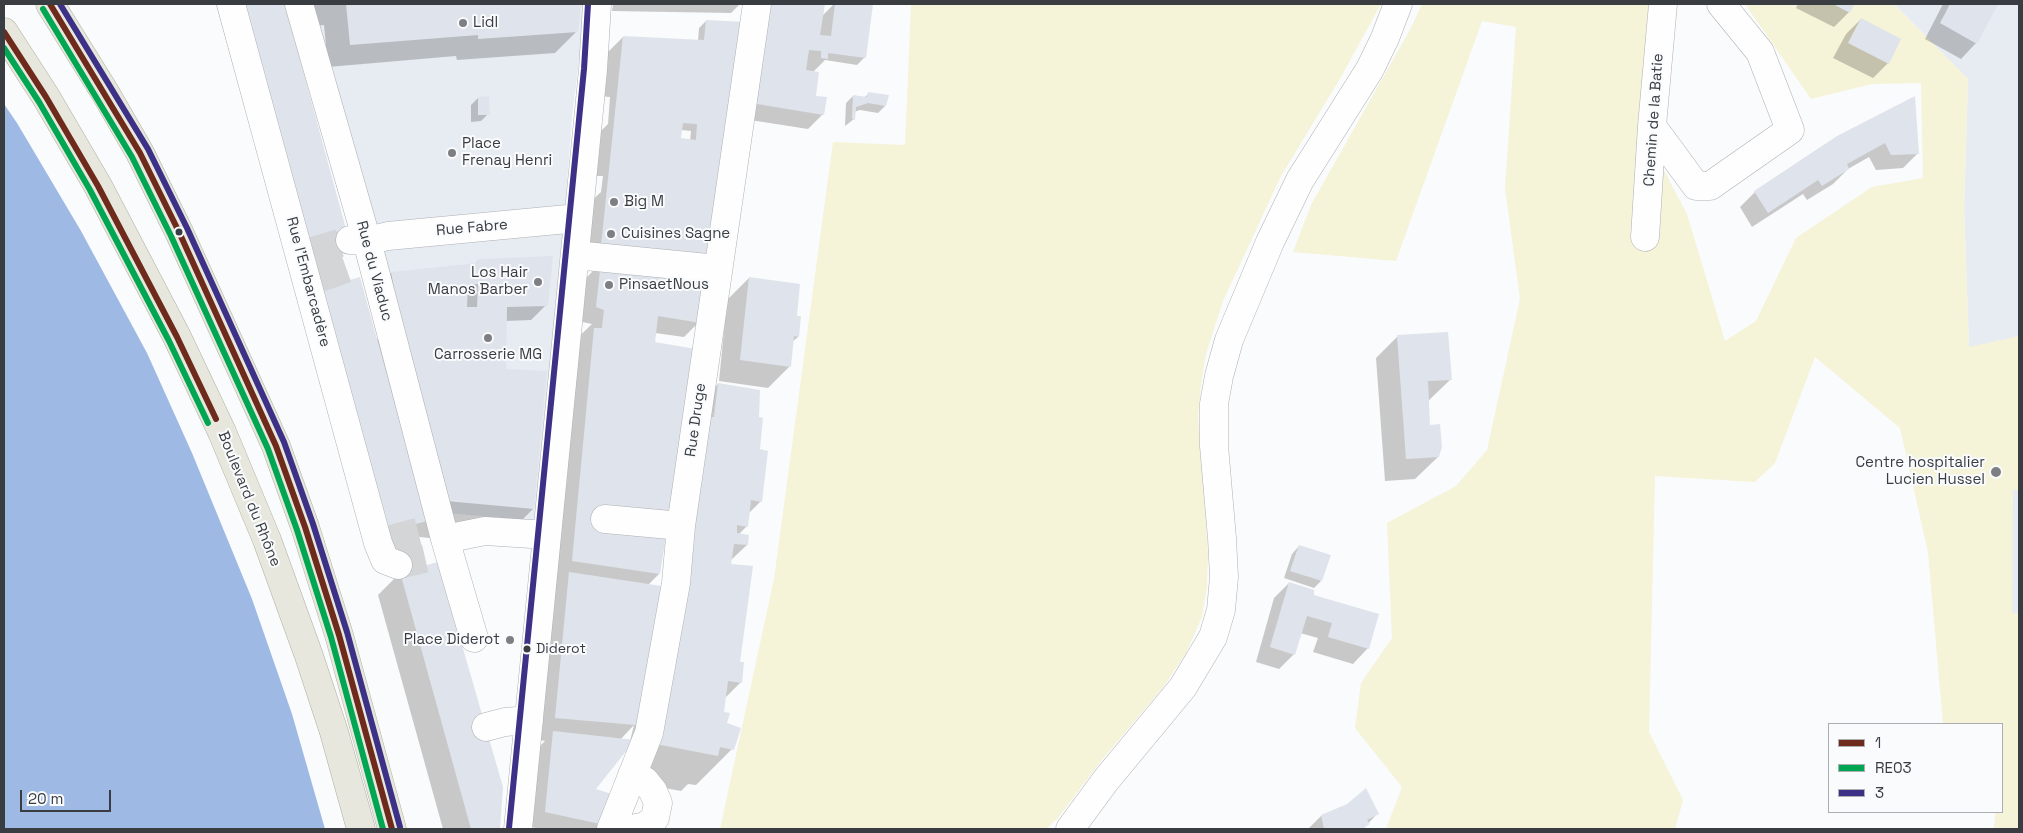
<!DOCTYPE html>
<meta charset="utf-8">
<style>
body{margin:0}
#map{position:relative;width:2023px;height:833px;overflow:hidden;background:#fafbfc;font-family:"Space Grotesk",sans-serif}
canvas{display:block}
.frame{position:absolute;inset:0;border:5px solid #393c41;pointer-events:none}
.legend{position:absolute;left:1828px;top:723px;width:175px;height:90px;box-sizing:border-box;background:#f9fbfd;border:1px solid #acafb2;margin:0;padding:6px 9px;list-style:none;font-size:15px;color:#393c41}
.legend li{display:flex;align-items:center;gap:10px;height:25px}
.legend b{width:25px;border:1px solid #acafb2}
.scale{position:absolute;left:20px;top:790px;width:91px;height:22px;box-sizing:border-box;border:2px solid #393c41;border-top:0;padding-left:6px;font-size:15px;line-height:18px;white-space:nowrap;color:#393c41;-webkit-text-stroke:4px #f9fbfd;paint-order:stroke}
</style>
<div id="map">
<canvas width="2023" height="833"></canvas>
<div class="frame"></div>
<ul class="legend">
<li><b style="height:6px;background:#6e2a1b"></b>1</li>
<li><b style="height:6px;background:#00a651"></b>RE03</li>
<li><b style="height:6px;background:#3c3187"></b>3</li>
</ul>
<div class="scale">20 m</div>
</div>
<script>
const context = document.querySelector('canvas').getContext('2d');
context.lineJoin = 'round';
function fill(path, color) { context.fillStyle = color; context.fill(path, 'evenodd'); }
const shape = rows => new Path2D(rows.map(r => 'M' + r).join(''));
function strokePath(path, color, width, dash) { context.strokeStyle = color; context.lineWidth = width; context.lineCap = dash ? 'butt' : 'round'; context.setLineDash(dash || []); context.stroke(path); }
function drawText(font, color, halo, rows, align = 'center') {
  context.font = font + ' "Space Grotesk",sans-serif'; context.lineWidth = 4; context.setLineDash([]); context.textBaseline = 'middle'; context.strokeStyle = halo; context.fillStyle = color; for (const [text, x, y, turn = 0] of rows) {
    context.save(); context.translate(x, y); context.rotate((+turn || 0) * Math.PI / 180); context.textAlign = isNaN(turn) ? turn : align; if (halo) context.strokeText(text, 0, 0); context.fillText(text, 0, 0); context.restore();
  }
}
const built = shape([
 [309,4,586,4,572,117,554,355,537,521,445,513],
 [1894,4,2019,4,2019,829,1994,829,1996,812,2002,812,2002,724,1978,597,1964,208,1968,79]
]);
const green = shape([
 [911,4,1381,4,1341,77,1281,176,1223,301,1206,354,1201,385,1198,416,1208,553,1207,586,1202,617,1186,653,1164,686,1101,761,1058,818,1046,829,720,829,774,579,833,142,905,145],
 [1422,4,1653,4,1640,125,1687,214,1725,341,1756,321,1796,238,1872,187,1923,178,1921,83,1872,84,1811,99,1745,4,1894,4,1968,79,1964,208,1969,347,2019,336,2019,490,2013,490,2012,613,2019,613,2019,829,1994,829,1996,812,2002,812,2002,724,1943,724,1928,552,1900,428,1815,357,1775,463,1755,482,1655,476,1649,732,1683,800,1675,829,1386,829,1402,787,1355,728,1361,683,1392,638,1387,523,1456,486,1487,450,1520,299,1505,188,1516,27,1482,21,1396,261,1293,252,1312,203,1411,28]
]);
const water = shape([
 [4,104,17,123,81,231,147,353,192,453,252,599,292,714,325,829,4,829]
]);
const shadow = shape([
 [216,4,284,4,345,229,323,251,288,262],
 [287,4,580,4,577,31,555,53,457,60,456,56,328,67,324,25,293,28],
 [613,4,740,4,731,13,612,11],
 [756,4,823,4,822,16,834,4,871,5,865,57,857,65,825,60,813,72,815,97,823,114,808,129,737,118],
 [1798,4,1853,4,1849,12,1834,27,1796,8],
 [1943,4,1996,4,1976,43,1961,59,1925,39],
 [1861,19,1888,63,1873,78,1833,58,1846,34],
 [706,21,699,322,684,337,655,333,659,574,648,585,665,588,703,400,718,384,759,448,761,501,748,514,747,526,738,535,747,545,731,560,741,682,724,699,722,713,732,749,696,785,688,784,681,791,621,780,629,746,594,789,613,796,599,829,541,829,531,827,538,748,545,741,533,739,568,347,592,324,582,322,586,278,594,270,580,268,586,206,601,192,603,176,596,176,600,132,608,124,610,97,598,96,601,59,623,37,698,41,699,28],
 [681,130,691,131,690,141,680,140],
 [634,725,630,741,620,740],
 [869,93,885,106,878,113,860,110,854,112,854,119,845,126,846,103,853,96,864,98],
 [478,98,488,114,481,121,471,122,471,105],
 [1914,98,1918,153,1903,168,1876,170,1869,157,1848,169,1833,184,1807,200,1803,194,1752,227,1740,207,1755,192],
 [479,260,546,305,531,320,506,321,505,370,546,372,533,509,497,545,410,536,404,543,367,552,302,311,324,289,376,339,378,339,376,288,391,273,475,264],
 [405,446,413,447,416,484],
 [401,526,401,529,383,534,382,531],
 [749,278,796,317,798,337,792,342,790,366,768,388,719,381,727,300],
 [1398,336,1450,380,1428,401,1429,426,1438,457,1415,479,1385,481,1376,358],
 [1299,546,1321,581,1314,588,1284,578,1292,554],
 [400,573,501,787,498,829,443,829,378,595],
 [1289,583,1368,648,1353,664,1313,652,1318,638,1300,633,1294,654,1279,669,1256,662,1274,598],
 [1378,813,1363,829,1308,829,1321,816]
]);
const building = shape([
 [244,4,285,4,346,229,310,240],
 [346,4,581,4,578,32,478,39,478,35,350,45],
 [767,4,825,4,820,35,831,36,835,4,873,4,866,58,828,53,828,59,821,58,821,51,809,50,806,70,819,72,816,96,827,97,824,115,751,103],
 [1833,4,1854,4,1850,13],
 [1950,4,1998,4,1977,44,1940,23],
 [1861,18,1901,39,1889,64,1848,43],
 [706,20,746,22,706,261,601,246,623,36,704,40],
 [683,123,697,124,696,140,681,138],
 [868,92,889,95,886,106,868,103,856,107,855,120,852,119,853,95,867,97],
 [489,96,490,115,478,115,478,97],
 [1915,96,1919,154,1891,155,1885,143,1847,164,1849,169,1822,186,1818,180,1768,213,1754,191,1837,136],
 [553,256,548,306,507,307,506,369,547,371,534,509,446,501,398,309,391,272,468,264,478,262,478,259],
 [478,284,477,307,467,307,468,285],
 [601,262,706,276,701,323,658,316,655,342,696,349,660,574,572,561,594,328,602,328,604,310,596,307],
 [360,277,427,521,389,531,323,288],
 [749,277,800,284,797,316,801,316,799,337,794,336,791,367,740,360],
 [1448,332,1452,380,1428,381,1430,425,1440,424,1442,447,1439,457,1406,459,1397,335],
 [718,383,760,390,759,417,763,418,760,449,768,451,762,502,751,500,748,527,737,525,737,533,749,535,748,545,734,544,731,564,753,566,740,662,744,662,742,683,728,681,724,712,730,713,727,723,741,728,734,750,720,747,718,756,656,744,708,417,714,417],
 [1299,545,1331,555,1322,581,1290,571],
 [438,562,503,787,500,829,471,829,400,572],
 [569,572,668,587,653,661,636,725,555,718],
 [1289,582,1314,590,1314,595,1379,614,1369,649,1328,637,1332,623,1307,616,1295,655,1270,647],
 [553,731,635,740,596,789,615,795,605,825,545,812],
 [1366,788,1379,814,1367,820,1370,824,1361,829,1324,829,1321,815,1347,804]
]);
const minorTunnel = shape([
 [313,251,350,240],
 [320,278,357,265],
 [391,539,429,529],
 [398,565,437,556]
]);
const minor = shape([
 [231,4,378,543,385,560,398,565],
 [299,4,367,241,445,539,474,638],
 [1652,126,1696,186,1710,186,1790,130,1760,52,1721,4],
 [1645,237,1652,126,1663,4],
 [350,240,367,241,388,236,578,218],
 [575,255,718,269],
 [605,519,681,526],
 [445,539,485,531,547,535],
 [486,727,505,722,529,720],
 [518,829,593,70,597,4],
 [611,829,649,733,676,583,681,526,757,4],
 [632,829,646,826,655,818,658,803,653,791,645,781,632,775],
 [1070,829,1106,780,1183,687,1213,637,1221,610,1224,577,1222,538,1214,446,1214,404,1219,376,1229,340,1270,242,1300,180,1370,69,1385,38,1398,4]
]);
const major = shape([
 [50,4,106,94,140,153,179,232,276,446,305,527,339,635,392,829],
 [4,32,46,97,98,186,177,337,222,432,267,540,309,656,334,732,361,829]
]);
const bus1 = shape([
 [50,4,140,153,179,232,276,446,305,527,339,635,392,829],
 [4,32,46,97,98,186,177,337,216,419]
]);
const bus2 = shape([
 [43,9,132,157,171,236,268,449,297,530,331,637,383,829],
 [4,48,39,102,90,190,169,341,208,423]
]);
const bus3 = shape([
 [60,4,148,149,187,228,284,442,313,524,347,632,400,827],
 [509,828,584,69,588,4]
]);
const markers = [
 [463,23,5,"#7d7f82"],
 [452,153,5,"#7d7f82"],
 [614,202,5,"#7d7f82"],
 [179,232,4.5,"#393c41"],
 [611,234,5,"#7d7f82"],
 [538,282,5,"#7d7f82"],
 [609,285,5,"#7d7f82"],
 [488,338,5,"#7d7f82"],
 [1996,472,6,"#7d7f82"],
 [510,640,5,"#7d7f82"],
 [527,649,4.5,"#393c41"]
];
const busNames = [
 ["Diderot",536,649]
];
const poiNames = [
 ["Lidl",473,23],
 ["Place",462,144],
 ["Frenay Henri",462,161],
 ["Big M",624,202],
 ["Cuisines Sagne",621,234],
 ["Los Hair",528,273,"right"],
 ["Manos Barber",528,290,"right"],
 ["PinsaetNous",619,285],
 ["Carrosserie MG",488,355,"center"],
 ["Centre hospitalier",1985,463,"right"],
 ["Lucien Hussel",1985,480,"right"],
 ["Place Diderot",500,640,"right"]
];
const streetNames = [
 ["Chemin de la Batie",1654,120,-86],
 ["Rue Fabre",472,228,-5],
 ["Rue du Viaduc",374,271,75],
 ["Rue l'Embarcadère",308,282,75],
 ["Rue Druge",696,420,-82],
 ["Boulevard du Rhône",249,499,68]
];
fill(built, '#e7ecf2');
fill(green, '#f5f3d8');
fill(water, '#9eb9e4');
fill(shadow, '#0003');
fill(building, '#dfe4ec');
strokePath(minorTunnel, '#d3d5d7', 28, [28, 14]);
strokePath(minor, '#aeafb2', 29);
strokePath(major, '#afafa0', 29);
strokePath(minor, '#fefeff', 28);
strokePath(major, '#e7e7dd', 28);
strokePath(bus1, '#6e2a1b', 6);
strokePath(bus2, '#00a651', 6);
strokePath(bus3, '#3c3187', 6);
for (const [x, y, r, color] of markers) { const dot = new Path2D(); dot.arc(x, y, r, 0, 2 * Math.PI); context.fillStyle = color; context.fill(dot); strokePath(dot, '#f9fbfd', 2); }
drawText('14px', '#393c41', '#f9fbfd', busNames, 'left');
drawText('15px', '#393c41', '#f9fbfd', poiNames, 'left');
drawText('15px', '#393c41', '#f9fbfd', streetNames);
</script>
